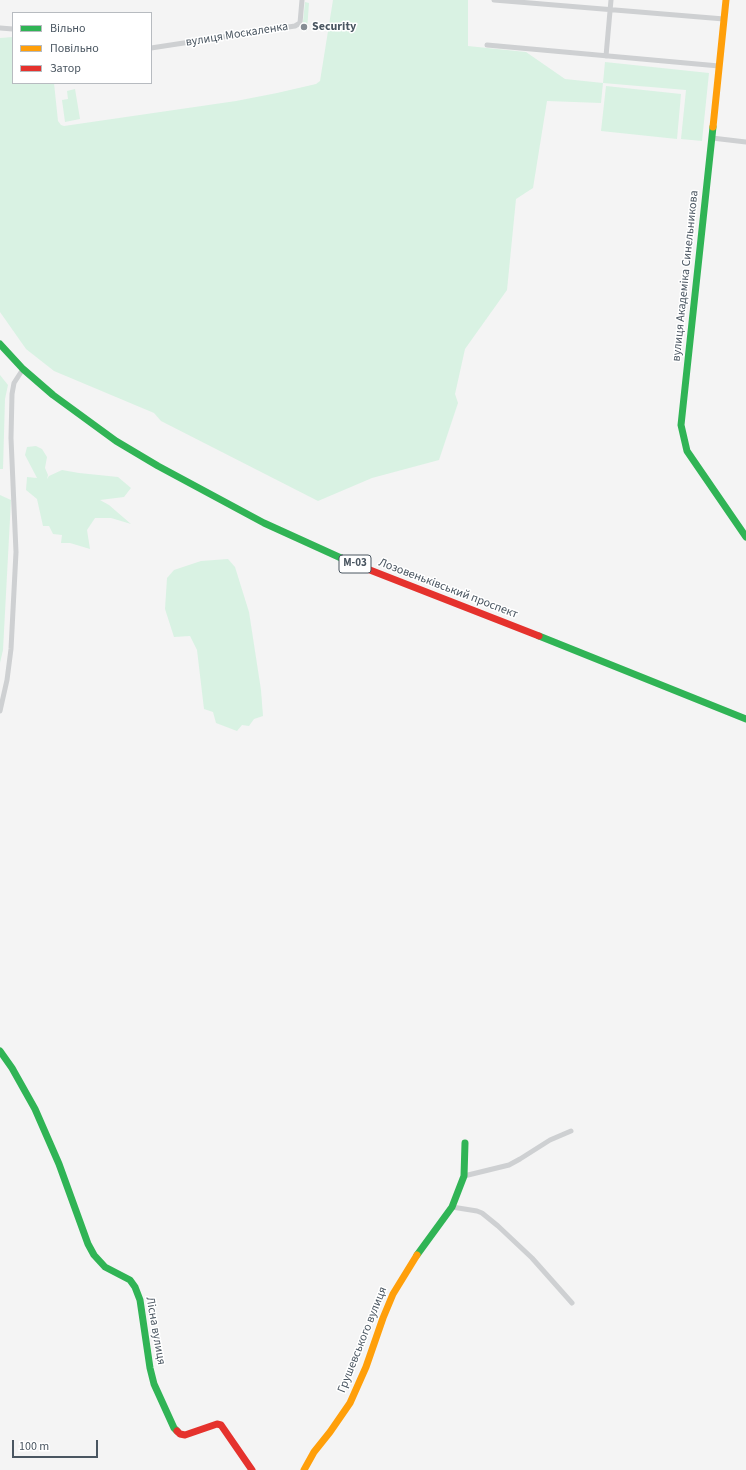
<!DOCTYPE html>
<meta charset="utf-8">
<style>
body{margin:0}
#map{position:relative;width:746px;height:1470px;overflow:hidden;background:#f4f4f4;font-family:"Source Sans 3",sans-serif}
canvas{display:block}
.legend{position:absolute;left:12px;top:12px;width:140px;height:72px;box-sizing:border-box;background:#fff;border:1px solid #b7bbc0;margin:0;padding:5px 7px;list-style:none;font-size:12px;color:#4a5661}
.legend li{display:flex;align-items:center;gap:8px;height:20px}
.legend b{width:20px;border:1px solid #b7bbc0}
.scale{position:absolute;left:12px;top:1440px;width:86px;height:18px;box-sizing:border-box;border:2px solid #4a5661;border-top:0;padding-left:5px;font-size:12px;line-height:14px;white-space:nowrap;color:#4a5661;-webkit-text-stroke:3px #fff;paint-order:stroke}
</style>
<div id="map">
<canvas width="746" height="1470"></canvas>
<ul class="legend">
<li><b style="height:5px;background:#30b455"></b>Вільно</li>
<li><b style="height:5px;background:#ff9f0a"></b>Повільно</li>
<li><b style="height:5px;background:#e5322d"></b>Затор</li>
</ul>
<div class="scale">100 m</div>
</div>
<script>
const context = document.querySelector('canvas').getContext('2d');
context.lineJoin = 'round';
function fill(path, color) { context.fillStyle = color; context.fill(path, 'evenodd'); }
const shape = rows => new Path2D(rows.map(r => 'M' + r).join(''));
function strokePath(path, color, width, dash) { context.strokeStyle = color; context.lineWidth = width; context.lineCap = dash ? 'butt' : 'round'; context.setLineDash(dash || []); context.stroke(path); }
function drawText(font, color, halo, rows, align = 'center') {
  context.font = font + ' "Source Sans 3",sans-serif'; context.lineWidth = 3; context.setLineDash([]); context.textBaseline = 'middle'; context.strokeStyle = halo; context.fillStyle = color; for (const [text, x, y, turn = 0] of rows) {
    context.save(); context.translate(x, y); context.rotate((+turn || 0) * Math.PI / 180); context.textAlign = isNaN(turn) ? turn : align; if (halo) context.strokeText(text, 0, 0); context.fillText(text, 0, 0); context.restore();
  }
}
const green = shape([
 [333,0,468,0,468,46,526,52,565,79,603,83,605,62,709,73,702,141,681,139,686,90,603,83,601,103,547,101,533,188,516,199,507,290,465,349,455,394,458,403,439,460,372,478,318,501,161,421,154,413,54,371,26,349,0,312,0,38,13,37,13,83,54,83,58,121,61,125,64,126,236,101,277,93,316,84,320,81],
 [305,2,309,3,307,31,302,31],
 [606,86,681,94,677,139,601,131],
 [75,89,80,119,65,122,62,100,68,99,67,91],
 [0,375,8,385,5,399,3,469,0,469],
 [36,446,42,449,47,457,45,468,48,475,47,479,49,476,62,470,79,473,118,477,131,488,124,497,100,500,109,505,131,524,111,518,95,518,87,530,90,549,70,543,61,543,62,535,53,534,49,526,43,526,37,499,26,490,27,477,37,478,25,455,27,447],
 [0,495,11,500,3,650,0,663],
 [228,559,235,567,249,612,261,690,263,716,254,719,249,726,242,725,237,731,216,723,213,712,204,709,197,650,190,636,174,637,165,609,167,578,174,570,201,561]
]);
const street = shape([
 [494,0,724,19],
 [0,28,13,29],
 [487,45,719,66],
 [151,48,295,26,300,23,302,0],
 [606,56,611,0],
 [712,138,746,142],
 [0,711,7,680,11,649,16,552,11,438,12,394,14,383,23,369],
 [464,1176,509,1165,520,1159,550,1140,571,1131],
 [452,1207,477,1211,482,1213,498,1226,532,1258,572,1303]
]);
const fast = shape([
 [713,127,681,425,687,451,746,537],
 [0,344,23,369,53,395,116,441,158,466,264,523,352,563],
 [539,636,746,719],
 [0,1051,12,1068,35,1109,59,1164,88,1244,94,1255,105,1267,130,1280,135,1287,140,1300,150,1368,154,1384,174,1428,177,1431],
 [417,1255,452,1207,464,1176,465,1143]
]);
const slow = shape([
 [713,127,726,0],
 [304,1470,314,1452,330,1432,350,1403,366,1367,383,1318,393,1294,417,1255]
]);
const jam = shape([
 [352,563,539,636],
 [177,1431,180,1434,185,1435,217,1424,221,1425,252,1470]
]);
const markers = [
 [304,27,4,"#868d94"]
];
const shields = [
 [355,564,32]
];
const shieldNames = [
 ["М-03",355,564]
];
const poiNames = [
 ["Security",312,27]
];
const streetNames = [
 ["вулиця Москаленка",237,35,-9],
 ["вулиця Академіка Синельникова",686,276,-84],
 ["Лозовеньківський проспект",448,589,21],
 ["Лісна вулиця",155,1331,80],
 ["Грушевського вулиця",363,1340,-68]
];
fill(green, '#d9f2e3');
strokePath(street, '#ced0d2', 5);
strokePath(fast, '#30b455', 7);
strokePath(slow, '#ff9f0a', 7);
strokePath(jam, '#e5322d', 7);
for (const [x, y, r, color] of markers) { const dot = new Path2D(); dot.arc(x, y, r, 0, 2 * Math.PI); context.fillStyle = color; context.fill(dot); strokePath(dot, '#fff', 1.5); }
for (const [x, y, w] of shields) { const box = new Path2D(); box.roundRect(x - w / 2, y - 9, w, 18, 3); context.fillStyle = '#fff'; context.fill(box); strokePath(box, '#4a5661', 1); }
drawText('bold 11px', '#4a5661', null, shieldNames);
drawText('bold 12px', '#4a5661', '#fff', poiNames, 'left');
drawText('12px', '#4a5661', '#fff', streetNames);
</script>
